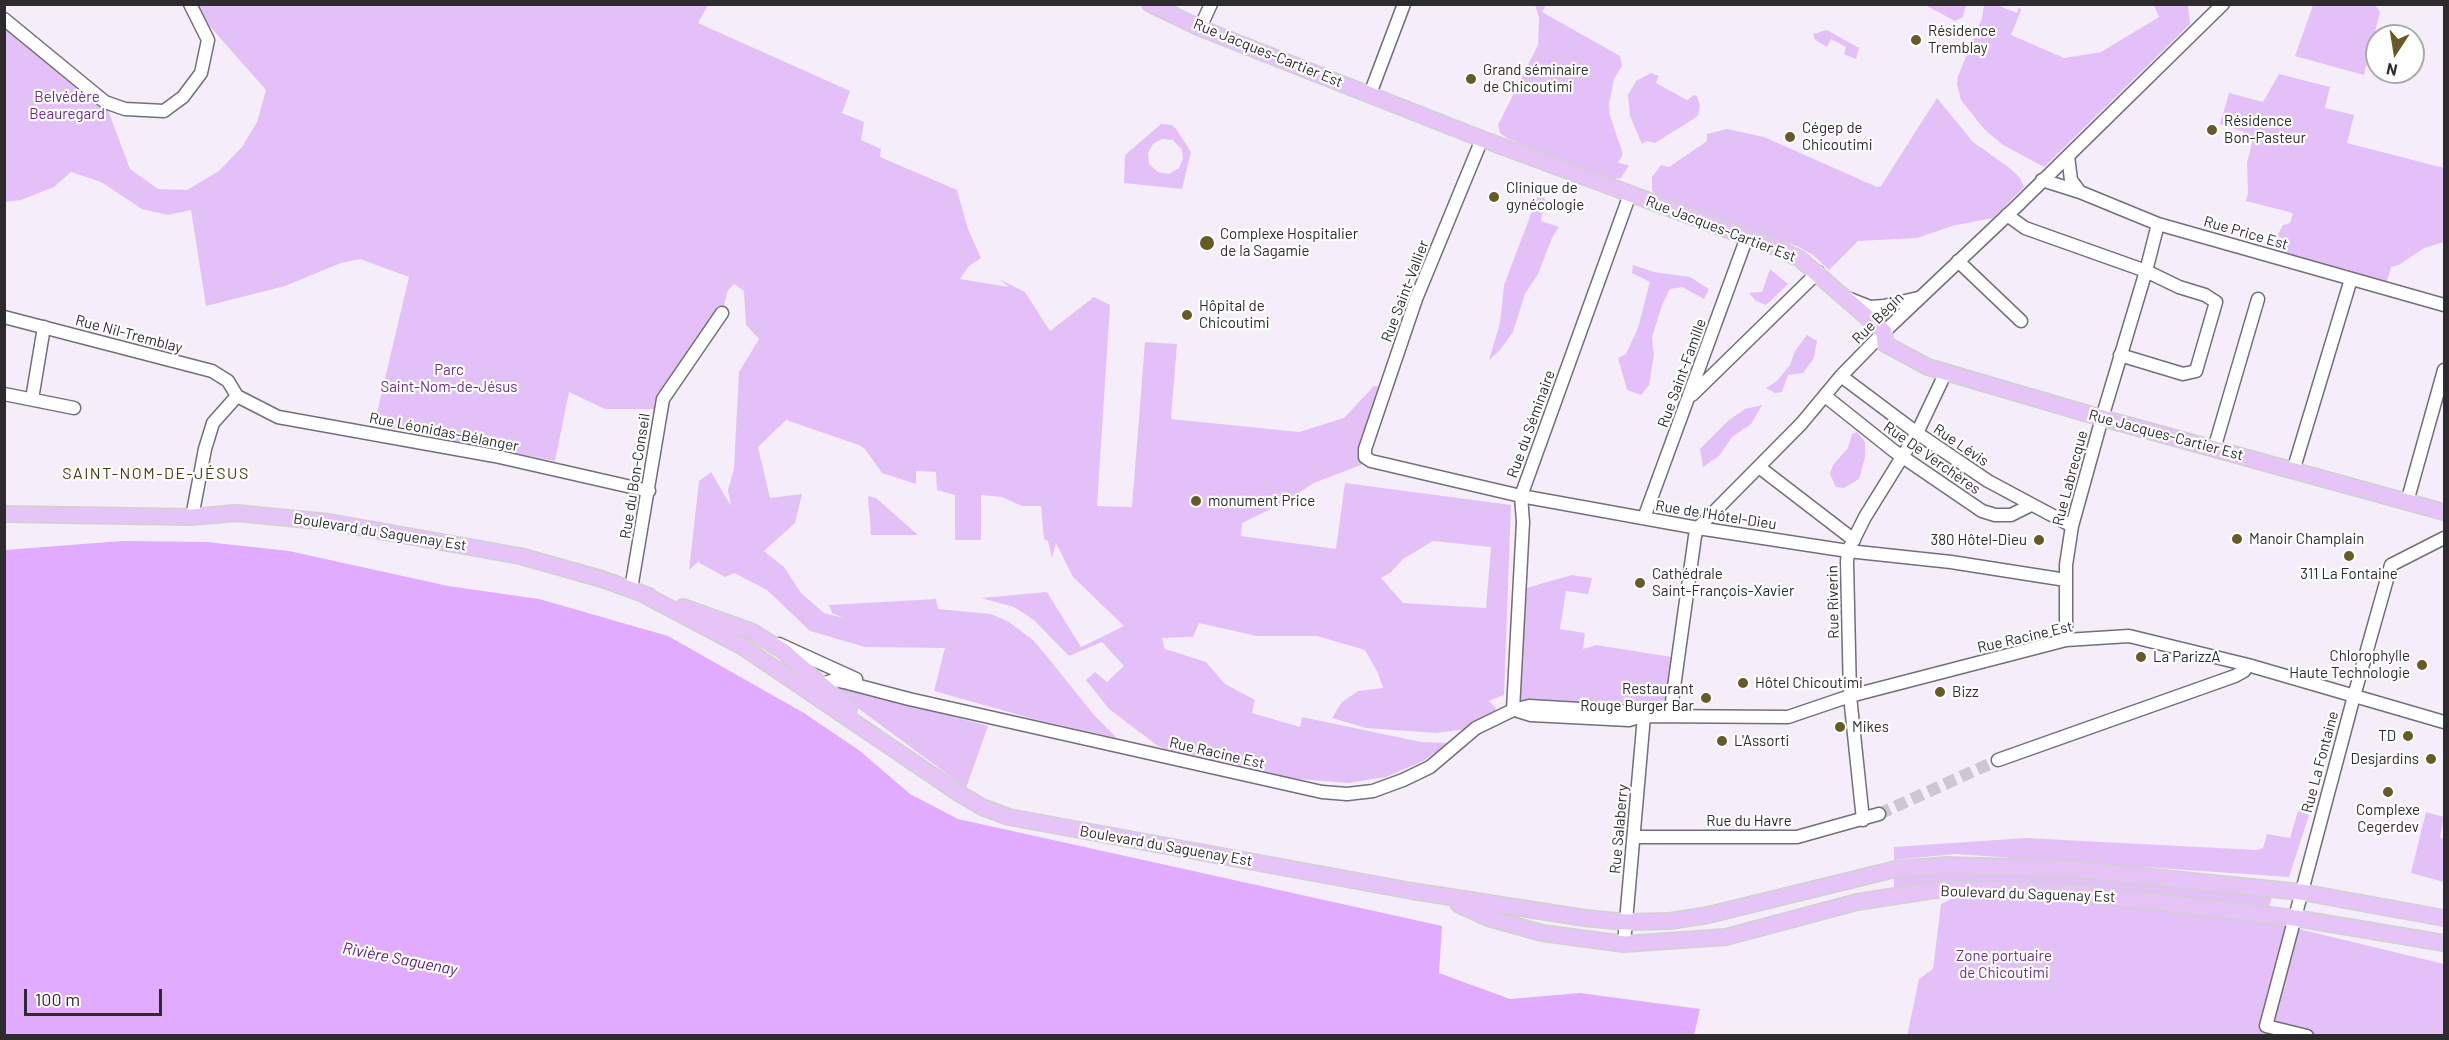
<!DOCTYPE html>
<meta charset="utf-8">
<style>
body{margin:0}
#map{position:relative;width:2449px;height:1040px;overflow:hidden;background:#f5eefa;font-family:Barlow,sans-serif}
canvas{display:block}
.frame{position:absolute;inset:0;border:6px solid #2e2b2f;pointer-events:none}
.north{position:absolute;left:2365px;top:24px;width:60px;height:60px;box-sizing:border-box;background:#fefefe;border:2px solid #abaaab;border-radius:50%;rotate:192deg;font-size:16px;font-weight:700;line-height:24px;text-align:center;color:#2e2b2f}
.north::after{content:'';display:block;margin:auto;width:21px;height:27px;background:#665b27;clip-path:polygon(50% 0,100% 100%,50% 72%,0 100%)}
.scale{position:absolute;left:24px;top:989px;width:138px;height:27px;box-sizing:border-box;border:3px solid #2e2b2f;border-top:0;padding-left:8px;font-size:18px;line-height:21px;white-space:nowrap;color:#2e2b2f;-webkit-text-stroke:4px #fefefe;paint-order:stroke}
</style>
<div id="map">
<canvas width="2449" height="1040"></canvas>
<div class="frame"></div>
<div class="north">N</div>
<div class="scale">100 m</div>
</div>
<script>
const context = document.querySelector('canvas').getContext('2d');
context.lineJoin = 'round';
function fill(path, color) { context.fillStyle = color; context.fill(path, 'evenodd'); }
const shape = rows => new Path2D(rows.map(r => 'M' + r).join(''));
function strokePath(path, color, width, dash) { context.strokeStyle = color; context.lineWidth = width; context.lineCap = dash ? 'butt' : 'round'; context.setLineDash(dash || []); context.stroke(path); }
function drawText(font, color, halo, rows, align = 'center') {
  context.font = font + ' Barlow,sans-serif'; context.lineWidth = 4.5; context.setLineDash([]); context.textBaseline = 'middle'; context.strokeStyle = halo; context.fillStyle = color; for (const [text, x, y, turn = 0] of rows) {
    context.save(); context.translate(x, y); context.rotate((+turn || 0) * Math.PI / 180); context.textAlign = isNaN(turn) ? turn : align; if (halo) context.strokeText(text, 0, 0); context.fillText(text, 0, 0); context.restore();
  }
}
const green = shape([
 [191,5,708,5,698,23,850,91,842,113,864,122,861,140,881,149,880,157,957,190,968,229,981,258,969,266,960,279,1009,287,999,279,1025,292,1050,331,1094,297,1110,305,1097,506,1132,507,1145,342,1177,344,1171,419,1299,432,1344,418,1374,386,1386,388,1365,449,1371,461,1314,483,1281,504,1242,523,1241,536,1336,549,1345,483,1511,505,1504,695,1489,701,1496,708,1493,715,1475,728,1436,733,1366,728,1332,718,1342,702,1358,691,1383,688,1378,673,1365,650,1317,636,1257,636,1199,623,1193,637,1162,638,1165,649,1206,662,1225,684,1255,700,1252,713,1300,727,1302,717,1421,742,1449,743,1423,761,1386,777,1348,783,1299,779,1243,769,1184,755,1158,746,1109,709,1086,680,1095,672,1107,682,1124,666,1102,642,1069,656,1034,620,1014,607,981,598,1047,592,1081,647,1124,626,1073,577,1056,543,1052,558,1048,541,1044,539,1041,506,1022,506,1002,497,981,495,981,540,955,540,955,495,937,490,936,472,916,471,916,484,882,473,865,449,859,445,786,420,758,447,770,498,802,494,795,523,764,551,784,567,801,593,824,613,844,618,832,613,829,605,936,599,938,609,991,614,1009,622,1033,640,1045,654,1094,715,1117,738,1034,719,934,691,945,648,865,647,810,631,767,590,734,573,725,577,698,562,689,570,699,481,711,472,731,506,728,490,734,468,739,372,759,339,746,325,744,291,734,284,728,290,722,313,661,409,605,409,569,392,555,461,374,425,409,277,360,259,341,263,285,286,206,306,191,210,168,215,142,209,101,182,71,172,54,187,21,200,5,202,4,20,105,102,130,169,158,189,187,190,219,171,242,147,257,122,266,90],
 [1433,541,1491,547,1486,608,1403,603,1381,578,1391,572,1403,559],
 [1535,5,1546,5,1542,12,1620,56,1622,66,1614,79,1609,104,1610,116,1623,154,1618,163,1629,165,1621,178,1611,179,1561,161,1507,138,1500,133,1498,125,1538,45,1539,17],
 [1925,5,1966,5,1963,17,1955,21],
 [1984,5,1997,5,2017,13,2019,7,2021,10,2011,35,2064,58,2101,52,2159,17,2154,5,2188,5,2190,24,2044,167,2003,145,1984,129,1961,100,1957,84,1958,76,1982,18],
 [2313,5,2375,5,2380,12,2364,75,2295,56],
 [1827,30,1859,48,1856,59,1844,54,1846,47,1831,39,1827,47,1815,40,1813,34],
 [1651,73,1659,76,1656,83,1687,100,1694,95,1697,96,1700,106,1698,115,1695,118,1655,143,1647,141,1642,144,1630,116,1628,95,1636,81],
 [2279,74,2330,87,2325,108,2354,115,2347,143,2444,168,2444,242,2424,248,2399,265,2391,267,2385,288,2347,269,2280,259,2285,241,2276,238,2283,225,2290,223,2293,213,2246,201,2248,193,2247,163,2252,142,2244,132,2220,124,2229,93,2263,102],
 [1937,98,1973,142,2011,169,2020,178,2024,187,1993,218,1952,226,1917,238,1858,241,1829,270,1813,255,1799,247,1655,195,1652,190,1652,177,1661,165,1669,167,1707,141,1707,134,1727,129,1764,137,1877,187,1881,186],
 [1161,124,1172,125,1176,129,1191,152,1182,189,1124,183,1125,155],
 [1162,139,1173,140,1182,150,1183,159,1179,168,1169,174,1158,172,1149,164,1148,153,1153,144],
 [1539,193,1545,199,1541,221,1559,227,1552,238,1538,274,1525,294,1513,332,1500,350,1489,360,1500,323,1504,285],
 [1633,265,1654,272,1690,277,1709,289,1704,299,1682,287,1670,289,1662,305,1652,337,1654,355,1649,385,1641,395,1627,390,1618,358,1626,354,1638,328,1650,282,1632,273],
 [1770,269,1788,284,1766,305,1756,301,1749,293,1762,292],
 [1807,335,1817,341,1814,358,1803,373,1788,375,1782,392,1775,393,1766,388,1777,381,1790,365,1795,351],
 [1762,405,1751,424,1732,437,1719,456,1703,467,1700,449,1729,420,1745,409],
 [1857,432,1865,442,1865,457,1859,479,1844,488,1836,487,1830,474,1833,465,1848,448,1852,434],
 [868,496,876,498,918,535,871,535],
 [1572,575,1592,578,1588,594,1566,591,1560,629,1585,633,1583,649,1596,645,1678,658,1670,716,1513,710,1519,590],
 [840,686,988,726,966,788,851,703,835,687],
 [2298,811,2309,815,2289,877,1955,854,1894,860,1894,847,2026,838,2256,850,2263,848,2267,834,2290,838],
 [2426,812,2444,817,2440,837,2444,839,2444,882,2411,873],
 [1942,872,2088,876,2273,894,2269,906,2138,892,2017,883,1953,882,1894,888,1894,876],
 [1966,892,2114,903,2274,923,2444,964,2444,1035,1907,1036,1919,979,1933,969,1941,904]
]);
const water = shape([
 [122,541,207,542,289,551,448,586,539,599,668,636,804,713,860,751,910,794,958,819,1442,926,1439,973,1510,999,1580,993,1700,1009,1694,1035,5,1035,5,550]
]);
const minorTunnel = shape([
 [1879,814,1998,760]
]);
const minor = shape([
 [4,19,105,102,125,109,164,111,183,97,201,73,208,40,190,4],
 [1200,28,1211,4],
 [1370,94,1404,4],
 [1482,139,1416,299,1365,449,1365,457,1371,461,1521,496,1698,528,1848,551,1951,562,2066,580],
 [2068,156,2071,180,2080,192],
 [2042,180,2080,192,2158,224,2444,305],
 [2007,215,2025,228,2146,271,2179,287,2205,295,2216,302,2196,371,2183,374,2120,355],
 [1958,261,2021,321],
 [1850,299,1870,307,1884,306,1918,298],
 [4,317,212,371,228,381,237,396],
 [1841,376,1917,433,1988,481,2072,526],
 [4,394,74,408],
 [1692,395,1818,272],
 [237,396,278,417,495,456,649,491],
 [1825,396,1894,451,1982,511,1995,515,2011,515,2031,505],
 [32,399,44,327],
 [2214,449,2258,299],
 [1759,467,1854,540],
 [2293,471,2351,279],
 [2407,502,2444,370],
 [192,517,205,449,213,423,237,396],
 [1644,518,1747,237],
 [631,589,663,399,722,313],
 [2066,640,2066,565,2072,526,2102,418,2146,271,2158,224],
 [779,644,856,679],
 [816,686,834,680,848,683,909,699,1322,792,1347,794,1373,791,1403,780,1430,767,1476,728,1513,710,1529,706,1630,712,1644,716,1788,717,1850,696,2066,640,2129,636,2248,665,2444,722],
 [1513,710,1523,522,1521,496,1630,194],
 [1518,711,1531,715,1629,720,1643,716],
 [1670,716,1695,536,1698,528,1801,424,1841,376,1884,332,2017,206,2223,4],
 [1998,760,2235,676,2244,671,2248,665],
 [1863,820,1850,696,1847,562,1848,551,1865,517,1917,433,1946,372],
 [1634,837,1797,837,1879,814],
 [1624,944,1644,716],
 [2307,1036,2266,1026,2354,696,2391,565,2444,538]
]);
const major = shape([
 [1150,4,1200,28,1482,139,1777,248,1800,259,1884,332,1885,344,1928,367,2102,418,2444,512],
 [4,514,192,517,236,513,329,522,520,556,602,579,649,596],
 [641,593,743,647,960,794,982,807,1009,817,1412,891,1585,918,1626,922,1670,921,1708,915,1896,869,1947,865,2074,869,2301,892,2444,918],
 [683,607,753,632,783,651,849,709],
 [1458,904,1488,918,1542,933,1624,944,1726,937,1857,902,1948,888,2080,893,2295,918,2444,943]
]);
const markers = [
 [1916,40,6,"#665b27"],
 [1471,79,6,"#665b27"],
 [2212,130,6,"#665b27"],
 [1790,137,6,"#665b27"],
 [1494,197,6,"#665b27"],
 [1207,243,8,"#665b27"],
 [1187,315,6,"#665b27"],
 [1196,501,6,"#665b27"],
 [2237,539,6,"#665b27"],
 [2039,540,6,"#665b27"],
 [2349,556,6,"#665b27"],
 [1640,583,6,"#665b27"],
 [2141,657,6,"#665b27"],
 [2422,665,6,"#665b27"],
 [1743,683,6,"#665b27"],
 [1940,692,6,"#665b27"],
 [1706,698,6,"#665b27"],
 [1840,727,6,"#665b27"],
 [2408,736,6,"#665b27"],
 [1722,741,6,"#665b27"],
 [2431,759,6,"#665b27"],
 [2388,792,6,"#665b27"]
];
const poiNames = [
 ["Résidence",1928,31],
 ["Tremblay",1928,48],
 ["Grand séminaire",1483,70],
 ["de Chicoutimi",1483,87],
 ["Résidence",2224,121],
 ["Bon-Pasteur",2224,138],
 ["Cégep de",1802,128],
 ["Chicoutimi",1802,145],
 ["Clinique de",1506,188],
 ["gynécologie",1506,205],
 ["Complexe Hospitalier",1220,234],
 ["de la Sagamie",1220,251],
 ["Hôpital de",1199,306],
 ["Chicoutimi",1199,323],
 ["monument Price",1208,501],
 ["Manoir Champlain",2249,539],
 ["380 Hôtel-Dieu",2027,540,"right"],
 ["Cathédrale",1652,574],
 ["Saint-François-Xavier",1652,591],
 ["311 La Fontaine",2349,574,"center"],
 ["Chlorophylle",2410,656,"right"],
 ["Haute Technologie",2410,673,"right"],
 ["La ParizzA",2153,657],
 ["Hôtel Chicoutimi",1755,683],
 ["Restaurant",1694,689,"right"],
 ["Rouge Burger Bar",1694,706,"right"],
 ["Bizz",1952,692],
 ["Mikes",1852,727],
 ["TD",2396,736,"right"],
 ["L'Assorti",1734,741],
 ["Desjardins",2419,759,"right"],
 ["Complexe",2388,810,"center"],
 ["Cegerdev",2388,827,"center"]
];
const streetNames = [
 ["Rue Jacques-Cartier Est",1268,53,22],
 ["Rue Jacques-Cartier Est",1721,229,21],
 ["Rue Price Est",2246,233,16],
 ["Rue Saint-Vallier",1405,291,-69],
 ["Rue Bégin",1878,318,-45],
 ["Rue Nil-Tremblay",129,334,15],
 ["Rue Saint-Famille",1682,373,-70],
 ["Rue du Séminaire",1531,424,-70],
 ["Rue Léonidas-Bélanger",444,432,11],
 ["Rue Jacques-Cartier Est",2166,435,15],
 ["Rue Lévis",1961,445,34],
 ["Rue De Verchères",1932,458,35],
 ["Rue du Bon-Conseil",635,476,-81],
 ["Rue Labrecque",2070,478,-75],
 ["Rue de l'Hôtel-Dieu",1716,515,9],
 ["Boulevard du Saguenay Est",380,532,9],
 ["Rue Riverin",1833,602,-91],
 ["Rue Racine Est",2025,637,-13],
 ["Rue Racine Est",1217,753,13],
 ["Rue La Fontaine",2320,762,-75],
 ["Rue du Havre",1749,821],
 ["Rue Salaberry",1619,829,-85],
 ["Boulevard du Saguenay Est",1166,846,10],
 ["Boulevard du Saguenay Est",2028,894,2]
];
const parkNames = [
 ["Belvédère",67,97],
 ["Beauregard",67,114],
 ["Parc",449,370],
 ["Saint-Nom-de-Jésus",449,387],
 ["Zone portuaire",2004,956],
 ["de Chicoutimi",2004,973]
];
const neighbourhoodNames = [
 ["SAINT-NOM-DE-JÉSUS",156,474]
];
const waterNames = [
 ["Rivière Saguenay",400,959,11]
];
fill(green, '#e4c0f8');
fill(water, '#e1abff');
strokePath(minorTunnel, '#cdc7d1', 12, [12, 6]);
strokePath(minor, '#746e78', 15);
strokePath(major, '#d1d0d1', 18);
strokePath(minor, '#fff', 12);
strokePath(major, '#e6c4f8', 15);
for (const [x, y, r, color] of markers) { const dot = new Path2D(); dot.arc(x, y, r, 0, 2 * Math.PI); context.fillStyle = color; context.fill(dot); strokePath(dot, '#fefefe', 2); }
drawText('15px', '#2e2b2f', '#fefefe', poiNames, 'left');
drawText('15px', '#2e2b2f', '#fefefe', streetNames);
drawText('15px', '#6f2d8d', '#fefefe', parkNames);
context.letterSpacing = '1.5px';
drawText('16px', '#463d14', '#fefefe', neighbourhoodNames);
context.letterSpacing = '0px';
drawText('italic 16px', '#5c187a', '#fefefe', waterNames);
</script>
